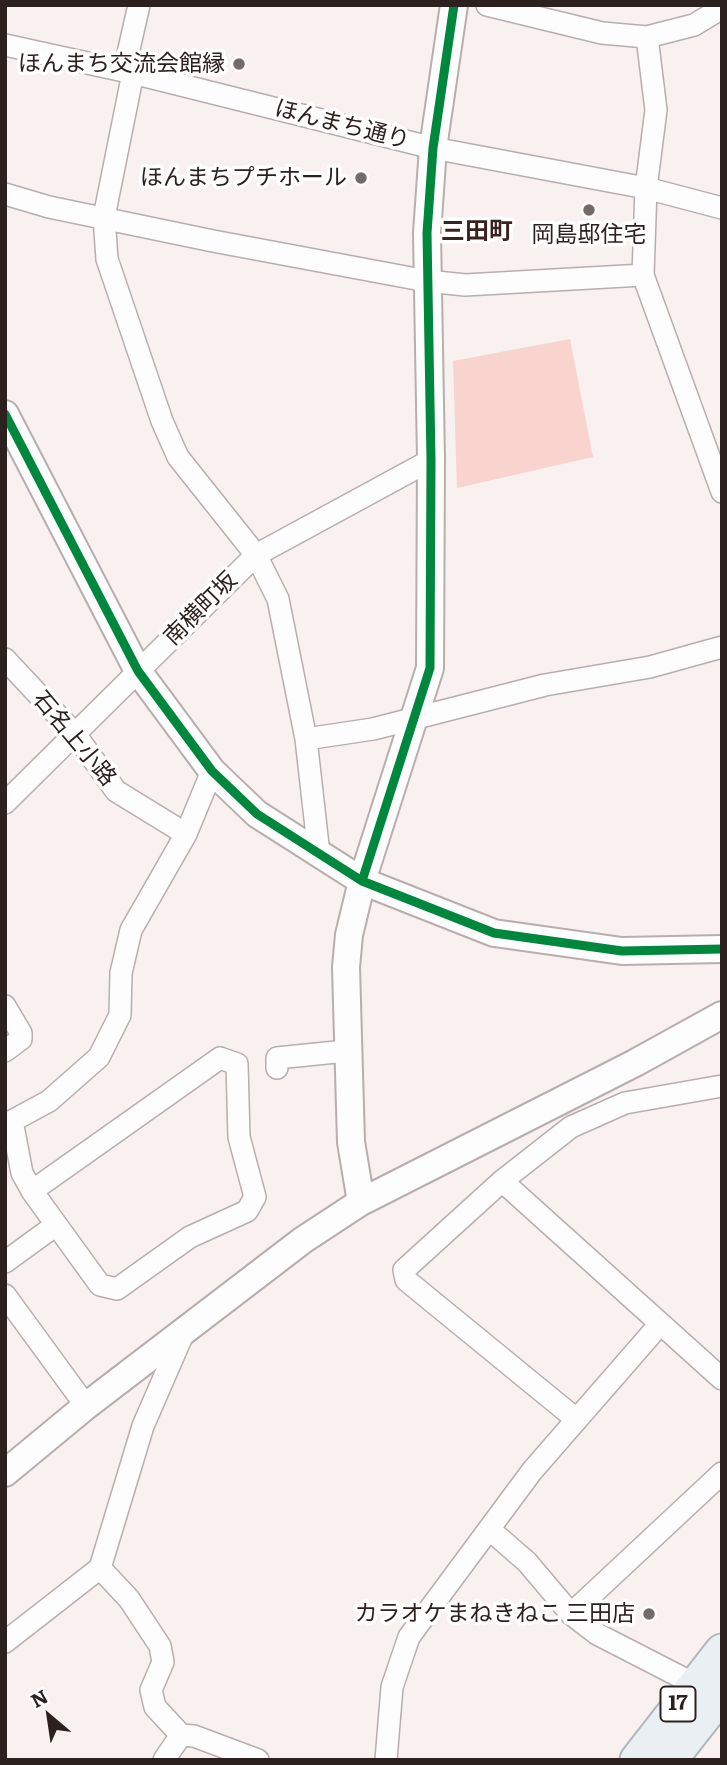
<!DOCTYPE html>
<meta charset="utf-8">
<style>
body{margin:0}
#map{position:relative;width:727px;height:1765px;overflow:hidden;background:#f8f1f0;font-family:Literata,serif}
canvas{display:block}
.frame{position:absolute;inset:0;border:7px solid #2d211f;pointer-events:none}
.north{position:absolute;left:14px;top:1681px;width:70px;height:70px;-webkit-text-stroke:5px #fff;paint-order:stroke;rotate:331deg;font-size:19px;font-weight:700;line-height:28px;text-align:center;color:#2d211f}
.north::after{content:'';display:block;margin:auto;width:24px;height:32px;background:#2d211f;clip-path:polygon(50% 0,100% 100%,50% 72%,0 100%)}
</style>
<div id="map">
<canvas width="727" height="1765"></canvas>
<div class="frame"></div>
<div class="north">N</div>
</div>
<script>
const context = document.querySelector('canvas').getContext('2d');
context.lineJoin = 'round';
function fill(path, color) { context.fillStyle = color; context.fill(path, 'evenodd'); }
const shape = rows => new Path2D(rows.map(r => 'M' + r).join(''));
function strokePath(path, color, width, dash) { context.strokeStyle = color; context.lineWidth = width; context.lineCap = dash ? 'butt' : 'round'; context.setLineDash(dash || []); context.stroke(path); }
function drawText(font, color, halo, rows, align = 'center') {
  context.font = font + ' Literata,"Noto Sans JP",serif'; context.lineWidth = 7; context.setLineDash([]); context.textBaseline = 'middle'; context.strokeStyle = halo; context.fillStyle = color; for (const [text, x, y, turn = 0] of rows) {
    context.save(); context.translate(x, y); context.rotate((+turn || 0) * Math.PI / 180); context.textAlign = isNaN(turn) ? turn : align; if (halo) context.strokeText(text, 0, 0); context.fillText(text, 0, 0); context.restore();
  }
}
const green = shape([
 [570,339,593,457,457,488,453,361]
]);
const minor = shape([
 [487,5,602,33,647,37,694,25,722,8],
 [647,37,656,110,646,188,643,275,722,492],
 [5,45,133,73,433,148,646,188,722,208],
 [124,71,139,5],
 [133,73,104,217,107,259,162,421,178,457,256,555,278,599,306,739,319,854],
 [5,194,49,207,213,241,427,281,465,285,643,275],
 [5,659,75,734,116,791,186,834],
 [306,739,373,729,545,685,650,667,722,647],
 [5,803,256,555,431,460],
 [5,1006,21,1033,21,1039,5,1051],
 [220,1058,237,1064,239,1137,255,1197,247,1211,190,1237,117,1289,100,1285,32,1191,220,1058],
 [277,1068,277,1058,346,1051],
 [502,1181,722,1379],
 [32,1191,22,1173,12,1121,49,1101,99,1057,120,1015,121,973,131,930,186,834,212,771],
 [5,1262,56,1225],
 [5,1295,86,1406],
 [576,1419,406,1280,404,1270,502,1181,571,1127,625,1103,722,1086],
 [489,1529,527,1562,571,1614,597,1634,706,1690],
 [100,1568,129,1599,160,1646,163,1662,151,1690,155,1707,181,1735,194,1736,258,1760],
 [571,1614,722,1473],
 [5,1642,100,1568,143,1426,183,1334],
 [164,1760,181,1735],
 [386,1760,392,1687,409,1637,532,1471,660,1324]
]);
const tertiary = shape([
 [5,414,138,671,212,771,257,814,362,881,494,933,622,951,722,949],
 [361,1202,351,1142,346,967,349,935,362,881,430,668,431,460,427,233,433,148,454,5],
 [5,1473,86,1406,303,1240,361,1202,635,1063,722,1015]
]);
const primary = shape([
 [637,1760,722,1651],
 [670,1760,722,1694]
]);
const cycleway = shape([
 [5,414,138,671,212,771,257,814,362,881,494,933,622,951,722,949],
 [362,881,430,668,431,460,427,233,433,148,454,5]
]);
const markers = [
 [239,64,7,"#746a68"],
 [361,178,7,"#746a68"],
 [589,210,7,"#746a68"],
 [649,1614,7,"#746a68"]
];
const shields = [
 [678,1704,35]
];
const shieldNames = [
 ["17",678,1704]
];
const poiNames = [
 ["ほんまち交流会館縁",225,64],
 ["ほんまちプチホール",347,178],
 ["岡島邸住宅",589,235,"center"],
 ["カラオケまねきねこ 三田店",635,1614]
];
const streetNames = [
 ["ほんまち通り",342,125,14],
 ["南横町坂",201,609,-45],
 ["石名上小路",74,739,50]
];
const neighbourhoodNames = [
 ["三田町",477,232]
];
fill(green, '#f9d3cd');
strokePath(minor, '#b7aead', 24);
strokePath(tertiary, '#b7aead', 30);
strokePath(primary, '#b0b7bc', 37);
strokePath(minor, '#fefdfd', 21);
strokePath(tertiary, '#fefdfd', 26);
strokePath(primary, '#eaeff3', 33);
strokePath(cycleway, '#00873e', 9);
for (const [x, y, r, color] of markers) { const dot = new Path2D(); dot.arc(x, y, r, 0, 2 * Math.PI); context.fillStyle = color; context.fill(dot); strokePath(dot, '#fff', 2.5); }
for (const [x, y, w] of shields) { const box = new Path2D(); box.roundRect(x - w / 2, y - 17.5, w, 35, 5); context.fillStyle = '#fff'; context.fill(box); strokePath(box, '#2d211f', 2); }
drawText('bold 21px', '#2d211f', null, shieldNames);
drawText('23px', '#2d211f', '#fff', poiNames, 'right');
drawText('23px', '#2d211f', '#fff', streetNames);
drawText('bold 24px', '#3a221f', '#fff', neighbourhoodNames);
</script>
